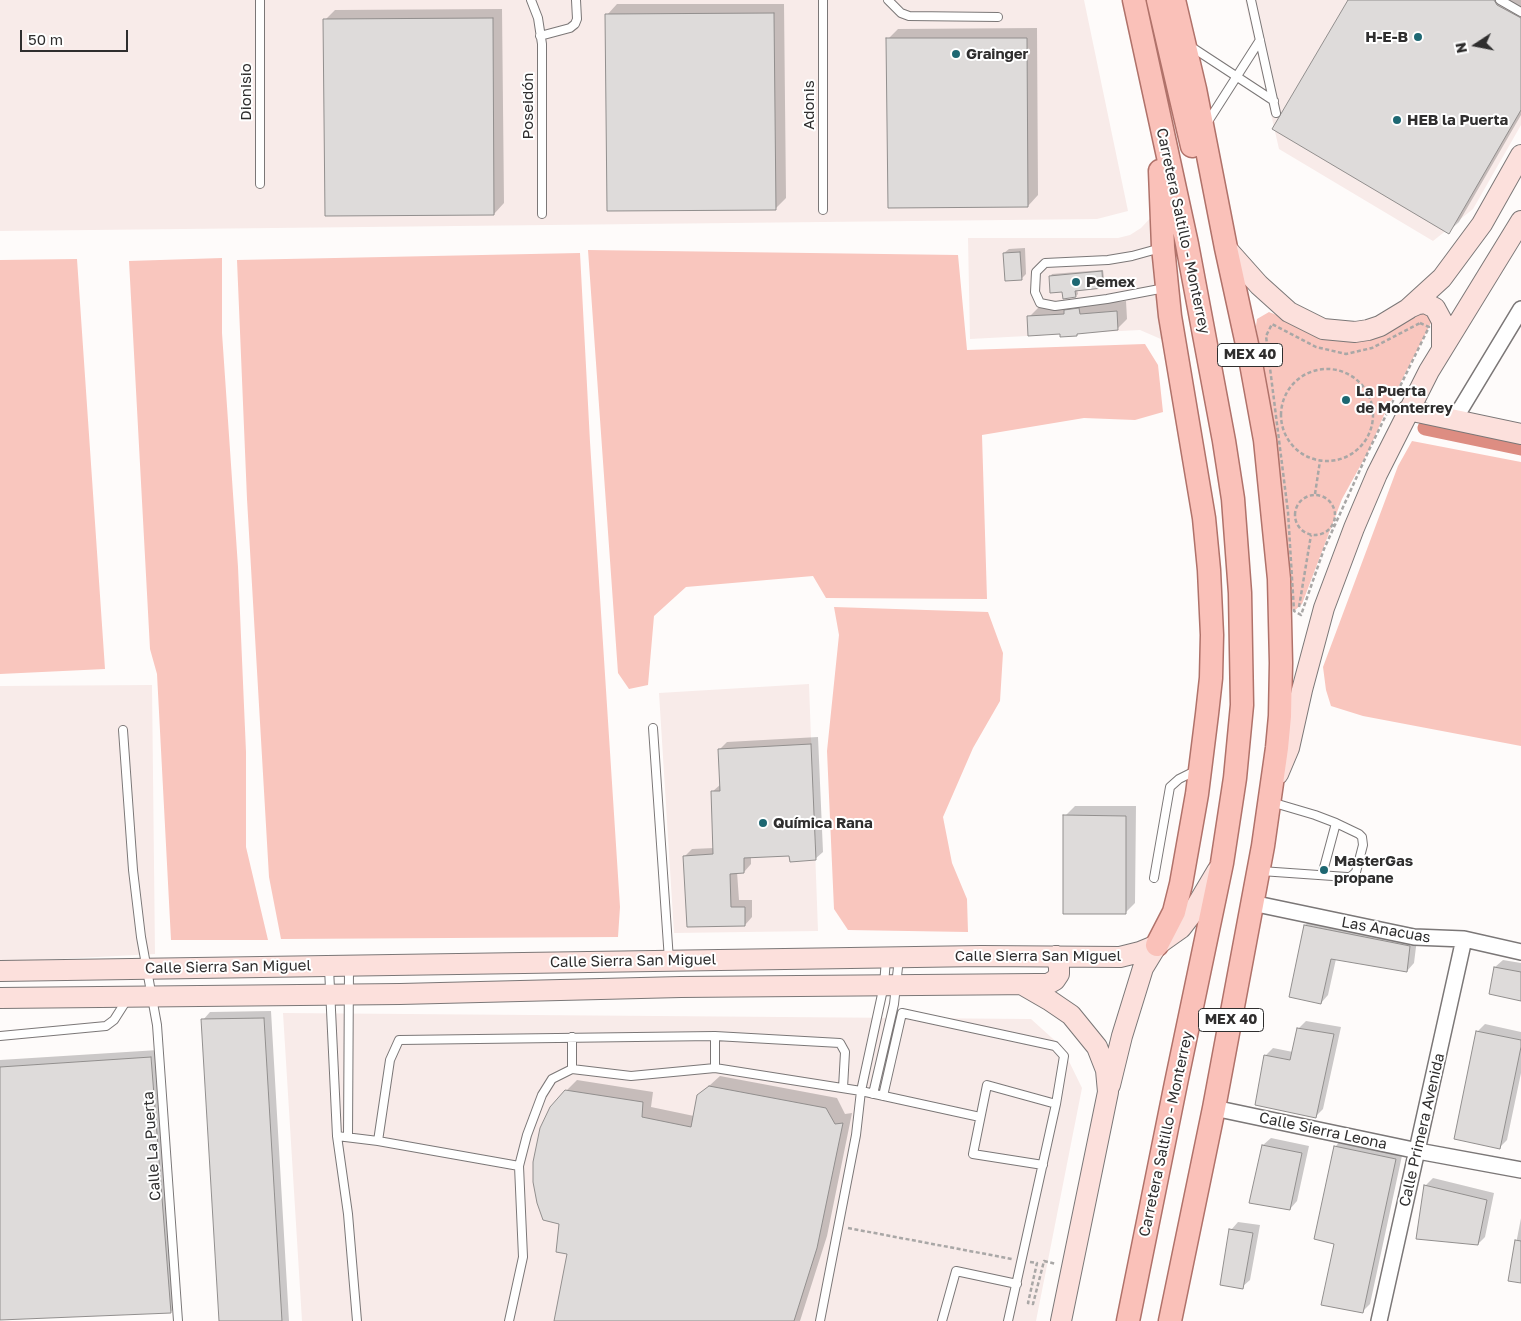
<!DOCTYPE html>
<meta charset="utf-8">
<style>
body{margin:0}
#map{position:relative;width:1521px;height:1321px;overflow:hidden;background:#fefbfa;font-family:"Golos Text",sans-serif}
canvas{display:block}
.north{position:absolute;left:1451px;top:20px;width:50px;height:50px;-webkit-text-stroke:4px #fff;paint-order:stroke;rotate:259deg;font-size:14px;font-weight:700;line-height:20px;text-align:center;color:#2f2e2e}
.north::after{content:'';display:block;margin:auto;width:18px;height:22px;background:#2f2e2e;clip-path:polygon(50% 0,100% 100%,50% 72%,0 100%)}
.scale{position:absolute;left:20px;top:30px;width:108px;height:22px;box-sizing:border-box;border:2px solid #2f2e2e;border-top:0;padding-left:6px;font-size:15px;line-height:18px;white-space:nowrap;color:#2f2e2e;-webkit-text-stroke:4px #fff;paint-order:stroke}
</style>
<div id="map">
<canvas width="1521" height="1321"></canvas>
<div class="north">N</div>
<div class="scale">50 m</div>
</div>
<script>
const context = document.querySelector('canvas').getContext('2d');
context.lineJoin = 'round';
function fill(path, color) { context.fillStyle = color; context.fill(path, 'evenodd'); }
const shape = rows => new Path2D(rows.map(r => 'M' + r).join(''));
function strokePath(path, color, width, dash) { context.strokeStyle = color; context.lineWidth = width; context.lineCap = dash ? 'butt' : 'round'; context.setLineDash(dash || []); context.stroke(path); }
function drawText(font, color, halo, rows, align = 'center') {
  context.font = font + ' "Golos Text",sans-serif'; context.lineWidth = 4; context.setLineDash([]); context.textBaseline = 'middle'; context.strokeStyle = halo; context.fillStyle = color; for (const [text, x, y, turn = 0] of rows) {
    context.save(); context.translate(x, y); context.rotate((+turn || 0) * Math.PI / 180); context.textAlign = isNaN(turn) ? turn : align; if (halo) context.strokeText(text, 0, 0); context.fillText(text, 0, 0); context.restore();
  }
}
const built = shape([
 [0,0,1084,0,1128,211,1097,219,0,231],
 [1245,0,1521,0,1521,125,1473,209,1433,241,1279,149],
 [1156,212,1170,343,1140,330,970,339,968,238,1118,238,1130,235,1141,228],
 [809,684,818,931,674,933,659,693],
 [152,685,155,954,0,962,0,686],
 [283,1013,1031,1019,1062,1047,1082,1088,1036,1321,302,1321]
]);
const green = shape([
 [588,250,958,255,967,350,1145,344,1158,365,1163,412,1135,420,1084,418,982,435,987,599,826,598,813,576,686,587,654,616,648,685,629,689,618,673],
 [580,253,590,442,620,907,618,937,281,939,269,877,247,499,237,260],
 [222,258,222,333,238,567,246,752,246,847,268,940,171,940,157,674,150,649,129,261],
 [77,259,105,669,0,674,0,260],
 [1420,306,1433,319,1384,415,1369,450,1342,499,1302,604,1294,611,1287,601,1263,368,1256,326,1257,319,1269,312,1327,335],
 [1412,441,1521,462,1521,746,1363,716,1331,706,1326,690,1323,667,1398,466],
 [834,607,988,612,1003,653,1000,701,973,748,943,817,952,863,967,899,968,932,848,930,834,909,827,751,839,635]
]);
const shadow = shape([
 [1349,0,1521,0,1521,115,1459,222,1448,232],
 [617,4,784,4,786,198,775,209,607,15],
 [502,9,504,203,494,214,325,20,335,10],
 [1037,28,1038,195,1028,206,888,39,898,29],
 [1025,248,1026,274,1021,279,1004,253,1009,249],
 [1103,270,1105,285,1103,287,1077,290,1078,294,1076,296,1064,291,1050,277,1052,274],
 [1126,301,1127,319,1117,329,1079,332,1077,335,1061,333,1029,317,1039,307],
 [818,737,823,852,815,859,790,855,751,857,751,864,744,872,737,872,739,900,752,900,752,917,745,925,684,857,692,849,714,848,712,792,721,784,719,750,727,742],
 [1075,806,1136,806,1135,903,1125,913,1065,816],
 [1313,918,1417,939,1414,963,1407,971,1336,959,1328,995,1321,1003,1305,925],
 [1503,960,1521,963,1521,999,1490,993,1495,967],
 [271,1011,289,1321,220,1321,203,1020,210,1012],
 [1306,1021,1341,1027,1323,1109,1316,1116,1266,1055,1273,1048,1293,1052,1298,1029],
 [1485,1024,1521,1032,1521,1073,1507,1140,1500,1147,1477,1032],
 [158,1050,178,1304,171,1312,0,1318,0,1060],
 [720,1076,837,1098,845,1114,852,1113,827,1236,800,1321,556,1321,568,1253,560,1223,566,1091,577,1080,653,1092,651,1107,694,1116,698,1096],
 [1271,1138,1309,1146,1297,1201,1290,1209,1263,1145],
 [1342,1139,1403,1151,1370,1304,1362,1312,1336,1243,1335,1147],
 [1433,1178,1494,1193,1485,1237,1478,1244,1425,1186],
 [1521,1218,1521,1282,1509,1280],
 [1238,1222,1260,1225,1250,1280,1242,1287,1231,1230]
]);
const canal = shape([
 [1425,428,1521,448]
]);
const building = shape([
 [1348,0,1494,0,1497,5,1521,18,1521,110,1449,234,1272,129,1348,0],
 [774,13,776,210,607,211,605,14,774,13],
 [493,18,494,215,325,216,323,19,493,18],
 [886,38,1027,38,1028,207,888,208,886,38],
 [1020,252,1022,280,1005,281,1003,253,1020,252],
 [1102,271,1103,288,1075,291,1076,297,1063,299,1062,292,1050,293,1049,276,1102,271],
 [1079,308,1080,314,1117,311,1118,330,1077,334,1077,336,1060,337,1060,334,1028,336,1027,316,1064,314,1064,310,1079,308],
 [811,744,816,860,790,862,789,856,744,858,744,873,730,874,731,907,745,907,745,926,687,927,683,856,713,854,711,791,720,791,718,749,811,744],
 [1063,815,1126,816,1126,914,1063,914,1063,815],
 [1304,925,1410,946,1407,972,1331,959,1321,1004,1289,997,1304,925],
 [1494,967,1521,972,1521,1001,1489,994,1494,967],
 [264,1018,282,1321,219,1321,201,1019,264,1018],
 [1297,1028,1334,1034,1316,1118,1255,1105,1264,1055,1290,1060,1297,1028],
 [1476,1031,1521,1040,1521,1047,1500,1149,1454,1139,1476,1031],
 [151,1057,171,1313,0,1320,0,1067,151,1057],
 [709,1086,826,1108,835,1124,843,1123,817,1248,794,1321,554,1321,567,1254,556,1252,559,1224,543,1220,537,1203,533,1182,533,1162,540,1128,550,1107,565,1090,643,1102,642,1117,691,1127,697,1095,709,1086],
 [1262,1145,1302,1153,1290,1210,1249,1203,1262,1145],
 [1334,1146,1396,1159,1363,1313,1321,1305,1334,1244,1314,1239,1334,1146],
 [1424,1185,1487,1200,1478,1245,1416,1239,1424,1185],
 [1229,1229,1253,1233,1243,1289,1220,1285,1229,1229],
 [1515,1240,1521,1241,1521,1283,1508,1281,1515,1240]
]);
const path = shape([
 [1420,323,1429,327,1369,450,1324,549,1301,615,1294,611,1288,512,1266,336,1272,324,1316,347,1346,354,1372,348,1420,323],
 '1281 415a46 46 0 1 1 92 0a46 46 0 1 1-92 0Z',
 [1315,494,1320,461],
 '1295 515a20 20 0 1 1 40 0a20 20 0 1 1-40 0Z',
 [1299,607,1311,535],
 [848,1228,1012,1259],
 [1030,1262,1037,1263,1028,1303,1033,1304,1044,1261,1056,1264]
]);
const lane = shape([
 [531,0,538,18,542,44,542,214],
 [888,0,901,13,909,16,998,17],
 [1251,0,1276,113],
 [1500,0,1521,12],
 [540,36,570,28,575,24,577,19,576,0],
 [1190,46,1274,101],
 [1207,123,1260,40],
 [260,184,260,0],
 [823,210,823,0],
 [1161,248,1132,256,1108,260,1045,263,1036,272,1035,292,1040,303,1055,306,1107,299,1165,288],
 [653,728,669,960],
 [123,730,133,870,141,937,157,1025,178,1321],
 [1271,802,1315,815,1336,823],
 [1261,871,1347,877,1350,877,1356,872,1363,845,1362,837,1359,834,1336,823,1322,875],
 [1154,878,1170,787,1179,779,1197,770],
 [329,968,337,1136,348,1214,357,1321],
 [0,1036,106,1026,114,1020,128,998],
 [572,1037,572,1069],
 [715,1068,715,1036],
 [873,1094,894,1004,899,958],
 [883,1096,902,1013,1055,1046,1064,1056,1056,1104],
 [337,1136,378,1141,519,1166],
 [348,1137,349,967],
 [378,1141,390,1060,399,1040,715,1036,840,1043,845,1052,843,1088],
 [509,1321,523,1257,519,1166,527,1135,542,1095,552,1079,572,1069,631,1076,715,1068,861,1091,980,1117],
 [820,1321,856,1135,861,1091,884,985,886,959],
 [942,1321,956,1271,1017,1284],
 [1008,1321,1056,1104,987,1085,973,1154,1043,1165]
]);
const street = shape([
 [1454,420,1521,309],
 [1252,903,1414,937,1464,939,1521,952],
 [1214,1108,1418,1151,1521,1170],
 [1379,1321,1464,939]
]);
const secondary = shape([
 [1226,248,1259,285,1289,312,1323,329,1355,332,1368,330,1380,326,1408,309,1442,278,1482,224,1521,155],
 [1409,308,1418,304,1425,303,1435,308,1442,321,1442,348],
 [1408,410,1521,434],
 [1278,774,1289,748,1302,690,1324,608,1354,528,1377,474,1429,371,1521,221],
 [0,971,981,956,1120,957,1140,952,1157,945,1181,928,1191,915,1217,871],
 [1023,985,1049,1000,1071,1015,1097,1047,1106,1070,1108,1092,1061,1321],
 [0,998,400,994,681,987,1037,984,1048,984,1055,980,1059,974,1059,967,1056,956],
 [1110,1085,1122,1036,1143,968,1157,945]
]);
const primary = shape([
 [1158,0,1192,146],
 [1157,945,1174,912,1181,884,1197,794,1207,714,1211,678,1212,635,1209,570,1204,518,1170,316,1163,247,1160,171],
 [1128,1321,1176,1083,1222,863,1235,778,1242,705,1240,593,1233,499,1224,441,1187,244,1134,0],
 [1170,1321,1214,1108,1263,846,1277,748,1280,716,1281,663,1279,579,1265,440,1250,358,1226,248,1195,89,1174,0]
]);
const markers = [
 [1418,37,5,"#1d6772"],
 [956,54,5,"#1d6772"],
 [1397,120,5,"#1d6772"],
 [1076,282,5,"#1d6772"],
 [1346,400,5,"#1d6772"],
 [763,823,5,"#1d6772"],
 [1324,870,5,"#1d6772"]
];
const shields = [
 [1250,355,65],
 [1231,1020,65]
];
const shieldNames = [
 ["MEX 40",1250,355],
 ["MEX 40",1231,1020]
];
const poiNames = [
 ["H-E-B",1408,37,"right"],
 ["Grainger",966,54],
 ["HEB la Puerta",1407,120],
 ["Pemex",1086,282],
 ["La Puerta",1356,391],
 ["de Monterrey",1356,408],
 ["Química Rana",773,823],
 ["MasterGas",1334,861],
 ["propane",1334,878]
];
const streetNames = [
 ["Dionisio",246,92,-90],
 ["Adonis",809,105,-90],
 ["Poseidón",528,106,-90],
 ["Carretera Saltillo - Monterrey",1183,231,78],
 ["Las Anacuas",1386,930,10],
 ["Calle Sierra San Miguel",1038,956],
 ["Calle Sierra San Miguel",633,961,-1],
 ["Calle Sierra San Miguel",228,967,-1],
 ["Calle Primera Avenida",1422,1130,-77],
 ["Calle Sierra Leona",1323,1131,12],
 ["Carretera Saltillo - Monterrey",1166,1134,-78],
 ["Calle La Puerta",152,1146,-94]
];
fill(built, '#f8ebe9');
fill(green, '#f9c6be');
fill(shadow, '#0003');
strokePath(canal, '#dd8d82', 15);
fill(building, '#dedbda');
strokePath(building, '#928f8e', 1);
strokePath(lane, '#7b7777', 10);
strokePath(street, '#7b7777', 18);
strokePath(secondary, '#7b7777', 22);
strokePath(primary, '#b0726a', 25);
strokePath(path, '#a9a7a6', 2.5, [4, 2.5]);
strokePath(lane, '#fff', 8);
strokePath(street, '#fff', 15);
strokePath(secondary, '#fce0dc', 20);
strokePath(primary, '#fac1b9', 22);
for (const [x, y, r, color] of markers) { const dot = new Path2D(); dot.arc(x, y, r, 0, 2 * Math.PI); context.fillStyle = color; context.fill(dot); strokePath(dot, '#fff', 2); }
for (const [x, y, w] of shields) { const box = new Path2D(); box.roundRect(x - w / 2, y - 11.5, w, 23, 4); context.fillStyle = '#fff'; context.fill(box); strokePath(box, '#2f2e2e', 1); }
drawText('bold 14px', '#2f2e2e', null, shieldNames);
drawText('bold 15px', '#2f2e2e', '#fff', poiNames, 'left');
drawText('15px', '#2f2e2e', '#fff', streetNames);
</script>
